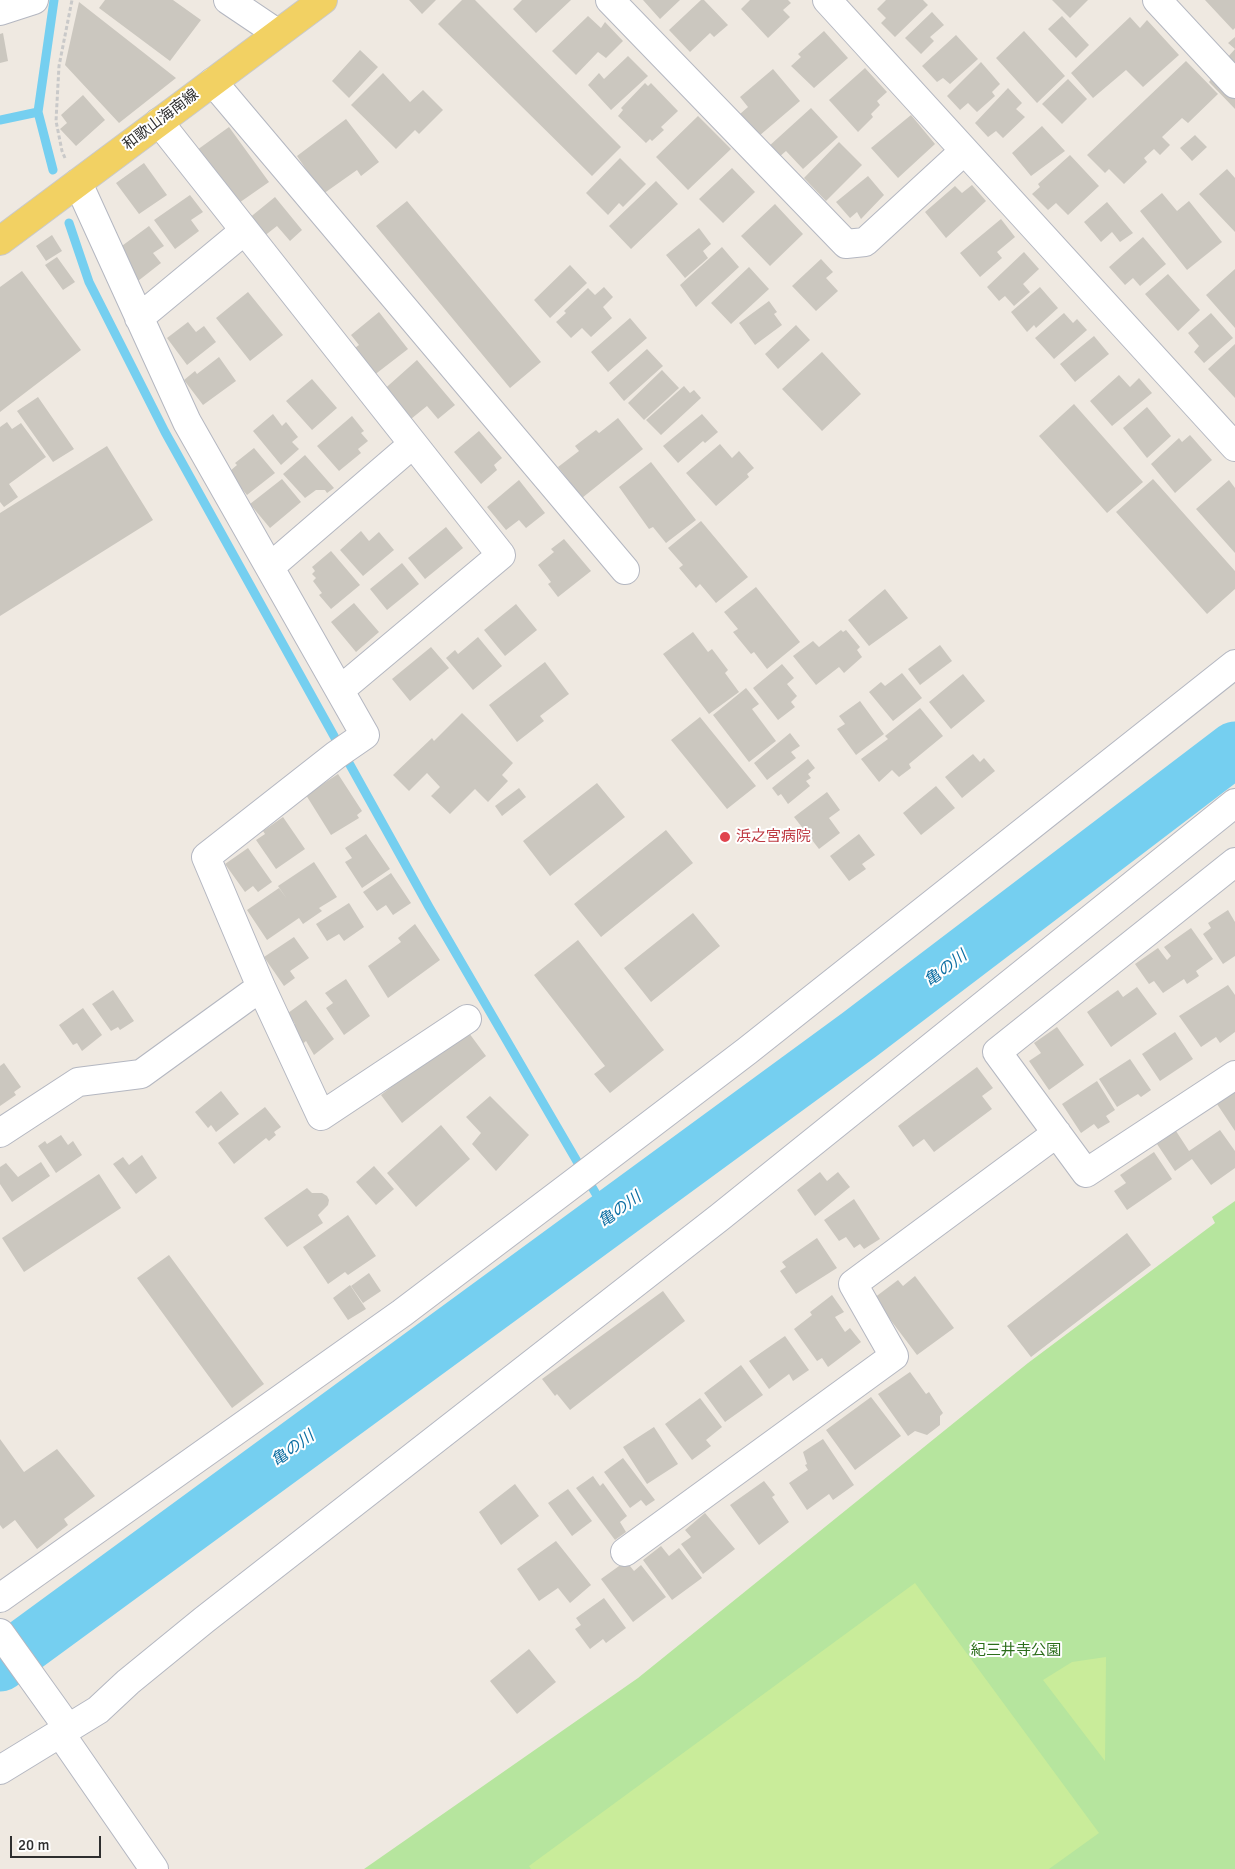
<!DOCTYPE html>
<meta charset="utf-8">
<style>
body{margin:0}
#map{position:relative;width:1235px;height:1869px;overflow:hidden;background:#efe9e1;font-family:Signika,sans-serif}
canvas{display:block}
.scale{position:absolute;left:10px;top:1836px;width:91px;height:22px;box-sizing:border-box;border:2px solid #2e2e2e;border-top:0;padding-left:6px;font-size:15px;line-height:18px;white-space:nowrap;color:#2e2e2e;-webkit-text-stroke:4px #fff;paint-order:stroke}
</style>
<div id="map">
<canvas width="1235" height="1869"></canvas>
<div class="scale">20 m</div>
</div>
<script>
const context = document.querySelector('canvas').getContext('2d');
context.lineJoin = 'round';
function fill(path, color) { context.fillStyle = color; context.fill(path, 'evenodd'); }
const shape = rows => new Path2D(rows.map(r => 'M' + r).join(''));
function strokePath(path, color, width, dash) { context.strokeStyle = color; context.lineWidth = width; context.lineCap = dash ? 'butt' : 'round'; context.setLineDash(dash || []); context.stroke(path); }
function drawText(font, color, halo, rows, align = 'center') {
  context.font = font + ' Signika,"Noto Sans JP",sans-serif'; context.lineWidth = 4; context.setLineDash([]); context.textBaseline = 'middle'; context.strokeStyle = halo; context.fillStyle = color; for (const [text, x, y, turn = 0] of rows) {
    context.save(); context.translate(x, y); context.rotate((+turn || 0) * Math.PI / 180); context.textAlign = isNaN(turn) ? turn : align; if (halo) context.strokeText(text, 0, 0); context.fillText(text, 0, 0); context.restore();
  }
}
const green = shape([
 [1235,1201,1235,1869,364,1869,638,1678,1028,1363,1215,1223,1212,1217]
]);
const pitch = shape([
 [915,1583,1099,1833,1049,1869,531,1869,529,1866],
 [1106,1657,1105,1761,1043,1680,1072,1662]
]);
const stream = shape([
 [38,112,53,170],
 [0,120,38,112,54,0],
 [69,223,89,282,165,432,429,907,610,1218]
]);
const river = shape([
 [0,1664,859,1035,1235,749]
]);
const building = shape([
 [105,0,173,0,201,20,170,61,99,8],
 [409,0,436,0,422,14],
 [462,0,475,0,621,147,592,176,438,24],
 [522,0,571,0,536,33,513,9],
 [643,0,680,0,660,19],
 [701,0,704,0,728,25,714,37,710,33,690,52,669,30],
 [750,0,788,0,791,3,783,10,790,17,768,38,741,9],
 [886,0,923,0,928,5,895,37,881,23,886,18,877,9],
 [1052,0,1088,0,1070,18],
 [1205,0,1235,0,1235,28,1233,30],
 [79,2,176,78,119,123,65,65],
 [932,12,944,25,930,37,934,41,921,54,905,38],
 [588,16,601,28,605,22,623,41,606,58,598,52,576,75,552,51],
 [1062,16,1089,45,1076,58,1048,29],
 [1130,17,1140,28,1147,20,1179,55,1143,87,1126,70,1093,98,1071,73],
 [824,31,848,58,814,88,791,66,801,57,798,54],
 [1024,31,1065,76,1037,103,996,58],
 [3,33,8,61,0,63,0,34],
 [956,35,978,59,950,84,943,78,937,82,922,66],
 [1235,37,1235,65,1227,58,1235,49,1228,43],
 [360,50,378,67,349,98,332,81],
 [628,56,648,76,611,110,588,85,599,73,604,79],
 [1186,61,1218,94,1188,123,1182,118,1162,137,1170,145,1160,155,1154,149,1144,158,1147,162,1124,184,1109,169,1105,173,1087,155],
 [981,62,1000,84,992,92,995,96,977,112,968,103,960,110,947,96],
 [865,68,887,92,877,101,880,105,871,114,873,117,858,132,829,100],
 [773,69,800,101,759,136,740,114,748,107,740,97],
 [383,73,410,102,423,90,443,110,419,134,415,130,396,149,351,105],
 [1216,73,1235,93,1235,109,1209,82],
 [1068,79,1087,99,1062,124,1042,104],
 [645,83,648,86,651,83,678,111,661,127,664,130,652,141,650,139,646,143,618,116,623,110,621,108],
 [1008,88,1022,103,1016,109,1025,117,1003,138,996,131,988,137,975,123],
 [83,95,105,120,76,146,60,129,67,123,61,115],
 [811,108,838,137,803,169,786,151,778,158,768,147],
 [911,115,935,144,898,178,871,148],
 [698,116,731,149,688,190,656,157],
 [346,119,379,162,361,176,357,170,323,194,297,156],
 [1042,126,1065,151,1031,176,1012,153],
 [229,127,269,182,236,205,197,150],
 [1195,135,1207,147,1192,161,1180,148],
 [839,142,862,165,826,201,804,178],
 [1070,155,1099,186,1068,215,1056,203,1048,210,1032,194,1040,187,1038,184],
 [620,158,646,184,623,207,619,203,608,215,586,193],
 [144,163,167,195,139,214,116,183],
 [732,168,755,192,723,223,699,199],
 [1227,169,1235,178,1235,232,1199,194],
 [868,176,884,195,861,219,857,212,850,218,836,202],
 [656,181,678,204,631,249,609,226],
 [972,185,986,201,946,238,925,212,955,186,962,193],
 [1162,193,1177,211,1189,201,1222,242,1187,270,1140,211],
 [190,195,203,212,191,220,199,231,175,249,154,220],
 [275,197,302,230,290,241,277,226,263,237,248,219],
 [407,201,541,362,510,388,376,226],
 [1107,202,1133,233,1120,242,1112,232,1101,242,1084,222],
 [775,204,803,234,770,266,741,236],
 [1001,219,1015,237,997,252,1002,258,980,277,960,253],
 [149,226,164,246,153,253,161,263,138,281,115,251],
 [699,228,711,244,703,251,708,258,685,278,666,255],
 [52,235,62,251,46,261,36,246],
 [1143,237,1166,264,1140,286,1133,278,1125,285,1109,267],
 [722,247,739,267,696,307,680,285],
 [1024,252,1039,269,1023,284,1030,292,1014,306,1005,296,999,301,987,287],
 [57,257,75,282,63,290,45,265],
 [821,259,833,272,826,278,838,291,816,311,792,286],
 [570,265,587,283,550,318,534,300],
 [749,267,769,289,731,324,711,303],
 [1235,269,1235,328,1206,295],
 [22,271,81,350,0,412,0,287],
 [1168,274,1200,310,1178,331,1145,294],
 [604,287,613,297,603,307,612,318,591,337,582,328,571,338,556,322,566,313,564,311,588,288,595,295],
 [1040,287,1058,308,1036,328,1034,325,1027,332,1011,312],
 [248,292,283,335,250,361,216,318],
 [769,301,777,312,774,314,782,325,755,345,739,323],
 [379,312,408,349,373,376,352,350,359,345,351,335],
 [1064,313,1073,323,1077,319,1087,330,1054,359,1035,338],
 [1211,313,1233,338,1204,363,1194,352,1199,346,1188,333],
 [630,318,647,338,608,372,591,352],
 [188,322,196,332,204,326,216,342,187,365,167,338],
 [796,325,810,340,778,369,765,354],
 [1094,336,1109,354,1075,382,1060,364],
 [1235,344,1235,398,1208,369],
 [647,349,663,366,624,401,609,383],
 [822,352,861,394,822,431,782,389],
 [219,357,236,381,203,405,184,380,195,371,197,374],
 [417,360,455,405,438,419,427,406,406,423,380,393],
 [662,370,679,388,644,420,628,403],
 [1119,375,1130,387,1139,378,1152,393,1112,426,1090,401],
 [312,379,337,408,312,430,286,401],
 [684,386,690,393,694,390,701,398,661,435,646,420],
 [38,397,74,449,53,462,17,411],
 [1074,404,1143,482,1107,513,1039,436],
 [1147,407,1171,436,1147,458,1123,428],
 [273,414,282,426,286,422,298,437,292,442,299,449,281,465,253,431],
 [702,414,718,432,705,443,703,441,678,463,663,446],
 [352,416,364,431,361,433,368,441,358,449,361,453,339,471,317,446],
 [618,418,643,449,582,498,558,467,579,451,575,446,596,430,599,433],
 [7,422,12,429,21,423,46,457,9,484,18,497,4,507,0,502,0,427],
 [479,431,502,458,494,465,497,470,481,484,454,452],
 [1190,435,1212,460,1175,493,1151,464,1179,438,1182,442],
 [720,444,732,458,739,451,754,468,747,474,749,477,716,506,686,473],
 [107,446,153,520,0,616,0,513],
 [254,448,275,473,247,495,232,477,234,476,230,471,237,465,235,463],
 [305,455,334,488,327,493,325,490,316,490,305,498,283,474],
 [651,462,696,520,666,543,653,527,649,529,619,487],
 [282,479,301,502,270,528,250,504],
 [1153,479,1235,571,1235,589,1207,614,1116,512],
 [519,480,545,513,526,528,519,520,506,530,487,507],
 [1229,480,1235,488,1235,553,1196,509],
 [701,521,748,577,716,603,700,584,696,588,679,568,683,565,668,548],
 [446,527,463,548,425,579,408,558],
 [361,531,369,541,379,532,394,550,363,576,340,550],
 [564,539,591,571,558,597,548,584,551,582,538,565,554,552,551,549],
 [331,551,360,585,331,609,319,595,322,593,313,581,316,578,312,574,315,571,312,567],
 [402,563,419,584,387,610,370,589],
 [756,587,800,642,767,669,754,652,751,654,733,632,738,629,724,612],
 [885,589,908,618,869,646,848,620],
 [354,603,379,632,356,652,331,622],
 [516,604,537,630,505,656,484,630],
 [841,630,843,632,846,630,860,647,857,650,862,657,844,673,839,667,816,685,793,656,813,641,819,647],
 [693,632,708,652,712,649,728,670,725,673,739,692,709,714,663,654],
 [478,637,502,666,473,690,446,658,455,650,458,654],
 [940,645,952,661,920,685,908,669],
 [431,647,449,668,410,701,392,679],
 [545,662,569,694,540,716,544,721,517,742,489,705],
 [782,664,794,678,787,684,797,696,791,702,795,707,778,720,753,688],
 [902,673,922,698,893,721,869,692,881,682,885,686],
 [963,674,985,701,951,729,929,702],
 [746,688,759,704,752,709,776,741,749,762,713,715],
 [860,701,884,734,856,755,837,729,845,724,839,716],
 [920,708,943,736,909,764,911,768,899,777,892,770,879,782,861,759,888,739,885,736],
 [462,713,513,763,502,775,508,781,488,802,475,789,450,814,431,796,440,787,427,773,409,791,393,775,432,738,434,741],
 [700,717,756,786,727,809,671,740],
 [790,733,800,746,791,752,796,758,767,780,754,763],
 [973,754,980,762,984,758,995,771,962,798,945,777],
 [808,759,815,768,808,774,811,778,806,781,810,786,788,804,781,794,778,796,772,788],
 [338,774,362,811,357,815,359,818,331,835,306,795],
 [597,783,625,817,550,876,523,841],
 [936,786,955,808,921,835,903,813],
 [519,788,526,797,502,816,495,806],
 [827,792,840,810,829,818,840,833,819,849,794,817],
 [283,817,305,849,276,869,256,840,265,834,263,831],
 [666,830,693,863,601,937,574,904],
 [366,834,390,869,362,888,345,862,352,858,345,848],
 [859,834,875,855,862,864,866,869,849,881,830,856],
 [248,848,272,882,258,892,253,886,245,892,225,864],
 [314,862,337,897,319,908,322,911,303,924,299,918,267,940,247,910,279,888,287,899,278,886],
 [391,873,411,903,393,915,386,905,377,911,363,892],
 [349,903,364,927,344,941,339,934,327,941,316,924],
 [1228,910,1235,922,1235,956,1223,964,1203,934,1211,928,1208,923],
 [693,913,720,946,651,1002,624,968],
 [415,924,440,960,388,998,368,966,401,942,398,938],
 [1191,928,1213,959,1196,971,1199,976,1187,984,1184,979,1163,993,1154,981,1149,984,1135,964,1158,948,1167,960,1171,956,1164,947],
 [294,937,309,958,290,971,295,978,284,986,264,957],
 [578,940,664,1050,610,1093,594,1074,605,1066,534,975],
 [346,979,370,1016,344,1035,326,1008,333,1003,325,993],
 [1228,985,1235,995,1235,1032,1220,1043,1216,1037,1201,1047,1179,1016],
 [1137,987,1157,1014,1111,1047,1087,1012,1118,990,1123,997],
 [113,990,134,1021,120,1030,118,1027,111,1031,92,1004],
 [306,1000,334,1039,314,1055,306,1041,299,1047,288,1029,295,1024,288,1013],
 [83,1008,102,1035,82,1051,77,1043,73,1045,59,1025],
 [1057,1027,1084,1065,1049,1090,1029,1061,1041,1053,1034,1043],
 [466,1029,486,1056,402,1123,381,1095],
 [1175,1032,1193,1059,1160,1081,1142,1054],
 [1130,1059,1151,1090,1141,1097,1138,1094,1117,1107,1099,1079],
 [4,1063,21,1087,14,1092,16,1095,0,1106,0,1066],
 [977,1067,993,1088,982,1096,992,1109,934,1152,924,1139,913,1147,898,1126],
 [1097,1081,1115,1110,1106,1116,1110,1122,1098,1129,1094,1124,1081,1133,1062,1104],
 [221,1091,239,1114,216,1132,211,1125,208,1128,195,1112],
 [1235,1092,1235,1131,1217,1104],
 [490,1096,529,1135,496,1171,472,1144,481,1133,466,1117],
 [265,1107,281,1127,274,1132,276,1135,269,1141,266,1138,234,1164,218,1143],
 [441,1125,470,1159,416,1207,387,1173],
 [1220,1130,1235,1151,1235,1168,1211,1185,1192,1159,1175,1171,1157,1144,1176,1131,1189,1151],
 [61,1135,68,1145,73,1141,82,1155,56,1173,38,1146,45,1141,47,1144],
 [1154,1152,1172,1179,1127,1210,1114,1191,1126,1183,1120,1175],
 [142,1155,157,1178,136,1194,113,1164,123,1157,129,1165],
 [41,1162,50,1176,12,1202,0,1184,0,1167,6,1163,18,1177],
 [374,1166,394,1189,376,1205,356,1182],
 [820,1172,827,1181,838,1172,850,1187,815,1216,797,1190],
 [99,1174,121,1208,24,1272,2,1238],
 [307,1188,312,1193,322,1193,327,1196,329,1200,328,1205,318,1215,323,1223,287,1247,264,1218],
 [854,1199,880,1239,864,1249,860,1244,854,1248,846,1237,839,1241,824,1220],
 [348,1215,376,1256,348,1275,345,1272,328,1284,303,1247],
 [1127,1233,1151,1265,1031,1357,1007,1326],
 [817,1238,837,1268,796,1294,780,1271,786,1267,782,1262],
 [169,1255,264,1384,232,1408,137,1278],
 [369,1273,381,1291,363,1303,351,1286],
 [915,1276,954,1328,917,1355,874,1298,898,1280,903,1286],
 [350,1285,366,1309,348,1320,333,1298],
 [663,1291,685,1321,570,1410,557,1394,555,1396,542,1379],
 [832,1295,844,1312,835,1317,845,1332,850,1328,861,1342,828,1367,822,1358,817,1361,794,1329,812,1315,810,1312],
 [785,1336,809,1370,793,1381,789,1374,769,1389,749,1361],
 [741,1365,763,1395,725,1422,704,1393],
 [910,1372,926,1394,929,1392,943,1413,940,1416,940,1425,927,1435,915,1431,908,1436,878,1394],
 [871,1397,901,1436,855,1470,826,1430],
 [700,1398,722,1427,706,1440,711,1446,692,1460,665,1424],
 [654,1427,678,1464,647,1484,623,1447],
 [0,1439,24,1472,57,1449,95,1496,64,1519,68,1525,37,1549,15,1520,3,1529,0,1525],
 [823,1439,854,1485,833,1500,829,1494,807,1510,789,1483,808,1470,805,1465,807,1464,803,1452],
 [623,1458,655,1500,646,1506,641,1500,630,1508,604,1472],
 [593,1476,600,1486,603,1483,627,1516,620,1522,626,1532,615,1540,576,1488],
 [764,1481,775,1495,772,1497,789,1522,759,1545,730,1505],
 [515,1484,539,1516,501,1545,479,1512],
 [568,1489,592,1521,572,1536,548,1503],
 [705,1513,735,1549,703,1574,681,1544,691,1537,685,1530],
 [556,1541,591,1585,570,1603,558,1588,539,1601,517,1569],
 [661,1546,669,1556,679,1548,702,1578,672,1600,643,1560],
 [626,1561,634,1571,641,1565,666,1597,633,1622,601,1579],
 [604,1598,626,1628,606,1643,603,1639,590,1649,575,1629,581,1625,576,1618],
 [529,1649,556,1682,517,1714,490,1681]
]);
const path = shape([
 [65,158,62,151,56,121,59,66,72,0]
]);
const minor = shape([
 [228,0,277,33],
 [610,0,846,244,865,242,964,151],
 [827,0,1235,447],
 [1157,0,1235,84],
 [0,11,34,0],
 [213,82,625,570],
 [159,122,501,555,340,690],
 [78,183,187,422,365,735,336,755,206,857,261,987,321,1116,467,1019],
 [139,318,244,231],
 [270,567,413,444],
 [1235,862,997,1052,1086,1173,1235,1075],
 [0,1133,78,1082,141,1074,261,987],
 [625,1552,894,1356,853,1284,1057,1133],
 [0,1598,402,1313,575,1182,747,1051,1235,664],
 [0,1633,68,1728],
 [60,1733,154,1869],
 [0,1770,98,1710,128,1682,204,1620,720,1217,1235,803]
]);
const major = shape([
 [0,241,323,0]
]);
const markers = [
 [725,837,6,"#e0444e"]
];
const streetNames = [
 ["和歌山海南線",161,120,-37]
];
const healthNames = [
 ["浜之宮病院",736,837]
];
const parkNames = [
 ["紀三井寺公園",1016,1651]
];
const waterNames = [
 ["亀の川",946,969,-37],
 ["亀の川",620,1210,-36],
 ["亀の川",293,1449,-36]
];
fill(green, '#b6e59e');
fill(pitch, '#c9ec9a');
strokePath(stream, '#75cff0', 9);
strokePath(river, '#75cff0', 55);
fill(building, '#cbc7bf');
strokePath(minor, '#b4b7c1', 30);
strokePath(major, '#c9c9c9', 30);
strokePath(path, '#c9c9c9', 3, [4, 2.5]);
strokePath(minor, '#fff', 28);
strokePath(major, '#f2d163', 28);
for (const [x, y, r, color] of markers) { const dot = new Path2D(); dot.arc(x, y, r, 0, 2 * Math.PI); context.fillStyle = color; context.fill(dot); strokePath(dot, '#fff', 2); }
drawText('15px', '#2e2e2e', '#fff', streetNames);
drawText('15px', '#be3a42', '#fff', healthNames, 'left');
drawText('15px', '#2c6e1b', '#fff', parkNames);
drawText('italic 16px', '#0d6fa3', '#fff', waterNames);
</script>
